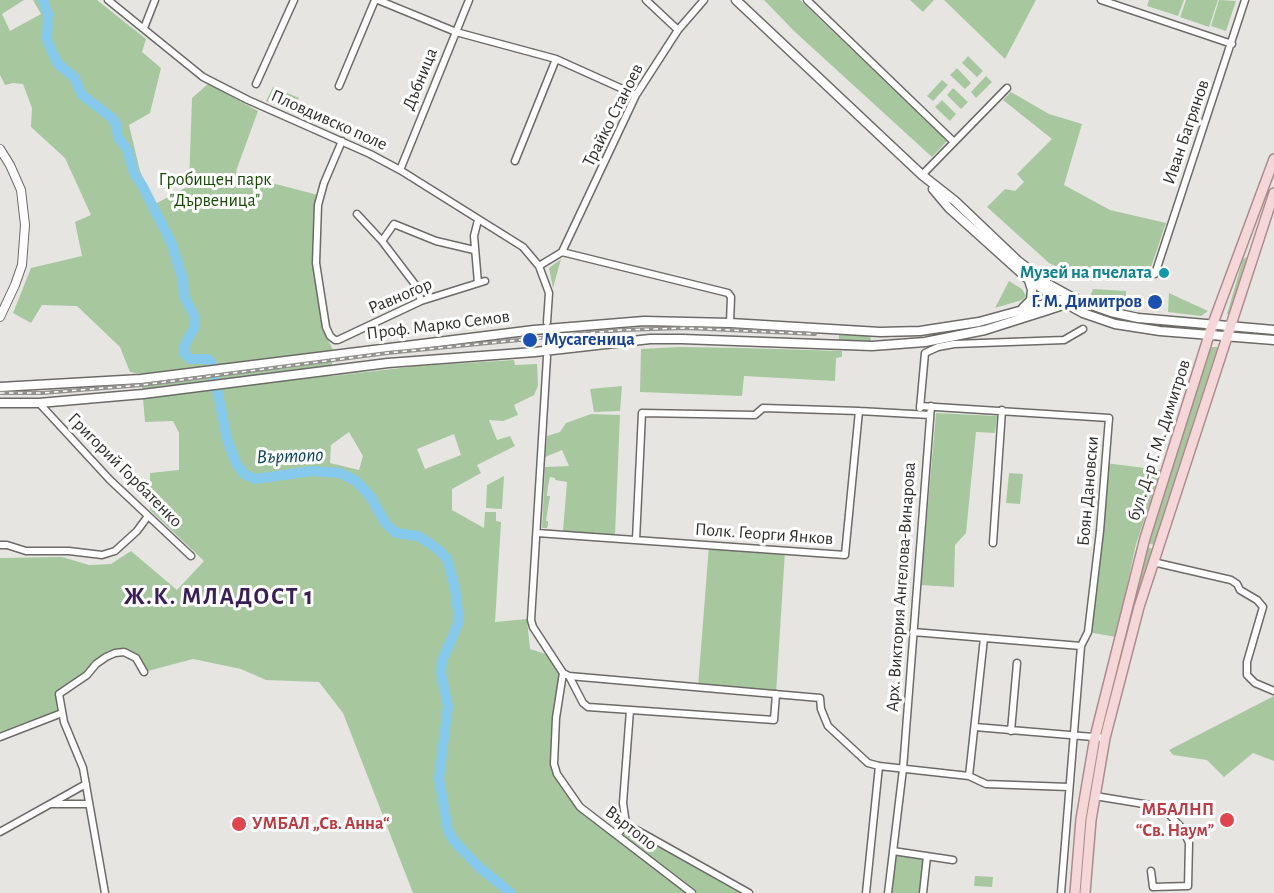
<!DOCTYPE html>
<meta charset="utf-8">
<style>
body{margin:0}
canvas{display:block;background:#e6e5e1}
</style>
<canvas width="1274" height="893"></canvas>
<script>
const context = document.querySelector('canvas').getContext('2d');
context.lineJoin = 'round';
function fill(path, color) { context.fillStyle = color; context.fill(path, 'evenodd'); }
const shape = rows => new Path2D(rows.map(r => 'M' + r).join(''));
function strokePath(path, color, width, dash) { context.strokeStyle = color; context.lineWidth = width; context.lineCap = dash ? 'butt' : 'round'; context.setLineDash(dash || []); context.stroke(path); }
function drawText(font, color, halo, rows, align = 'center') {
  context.font = font + ' "Alegreya Sans",sans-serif'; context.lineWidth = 6; context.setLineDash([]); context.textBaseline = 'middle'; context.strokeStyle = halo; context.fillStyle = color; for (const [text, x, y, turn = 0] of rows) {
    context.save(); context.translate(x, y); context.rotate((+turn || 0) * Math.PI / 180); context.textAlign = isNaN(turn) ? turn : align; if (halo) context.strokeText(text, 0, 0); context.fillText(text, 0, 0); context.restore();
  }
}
const green = shape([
 [0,0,24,0,2,14,10,31,41,14,33,0,97,0,146,39,142,52,161,68,150,113,129,125,140,171,155,204,189,186,192,98,208,84,258,111,236,171,237,174,318,195,315,263,323,330,333,350,331,376,419,366,514,360,515,365,537,364,538,386,534,395,514,405,518,415,503,421,489,420,497,440,510,436,515,446,477,465,481,473,452,489,452,510,484,528,485,512,496,512,496,521,501,522,495,622,527,619,530,649,549,655,557,665,560,677,555,719,557,774,580,807,616,835,626,824,749,893,413,893,343,713,319,682,266,680,241,669,193,659,144,672,136,658,116,653,59,693,62,713,0,737,0,558,62,557,89,565,111,564,131,551,177,590,204,561,150,510,150,473,179,470,179,433,173,421,145,422,141,374,130,372,120,347,77,306,42,305,31,323,13,313,31,268,82,256,75,222,91,215,65,158,31,127,32,108,23,84,13,83,5,85,0,75],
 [349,432,363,456,359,470,330,463,331,445],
 [454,434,461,455,425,469,417,449],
 [764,0,800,0,947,141,932,157,794,31],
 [910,0,934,0,923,12],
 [944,0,1036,0,1005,59],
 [1149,0,1184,0,1178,16,1147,6],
 [1186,0,1218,0,1209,27,1180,17],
 [1219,0,1236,1,1226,31,1211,26],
 [968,56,983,71,977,77,962,63],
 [957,68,971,83,965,89,950,75],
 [986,76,992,82,976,98,971,92],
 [942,80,948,85,933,101,927,96],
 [273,87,299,98,292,112,266,101],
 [953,88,968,102,961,109,947,95],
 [1011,92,1049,114,1082,124,1064,185,1110,210,1166,223,1147,279,1097,278,1065,271,1049,263,987,207,1005,189,1015,191,1024,182,1017,174,1052,139,1003,100],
 [942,100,956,114,950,121,935,107],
 [1247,257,1230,314,1227,314,1243,259],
 [561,259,553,288,549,268],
 [1009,281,1022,289,1026,296,1022,300,995,308],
 [1093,289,1126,291,1126,308,1090,297],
 [1169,293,1171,294,1208,311,1201,316,1168,312],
 [839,333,870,334,871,342,839,342],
 [679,347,743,348,842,351,842,357,836,358,835,381,744,376,742,396,640,392,641,349],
 [1211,347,1217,347,1217,349,1173,486,1170,501,1157,546,1148,543,1154,519],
 [622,386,620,411,594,412,590,389],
 [936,413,997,416,995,433,976,432,966,533,955,545,954,587,921,585],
 [591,414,620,415,615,535,563,531,567,482,555,480,555,478,550,477,548,486,547,496,550,496,546,521,548,521,548,525,547,528,542,528,545,467,569,466,562,450,545,457,547,436,560,432,566,423],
 [1105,463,1161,470,1136,544,1116,637,1088,632],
 [1009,473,1023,474,1020,504,1006,503],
 [504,476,502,509,486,508,487,485],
 [709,545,785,551,776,694,698,687],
 [1147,547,1155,550,1107,720,1114,679,1129,626],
 [1274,696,1274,761,1253,753,1224,777,1207,760,1173,755,1169,750],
 [893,851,927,856,923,893,888,893],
 [975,876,993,877,992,887,974,886]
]);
const river = shape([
 [43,0,48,14,47,39,52,52,58,64,74,77,82,95,111,117,116,124,118,137,127,149,134,173,143,187,172,244,183,280,184,296,194,315,194,328,185,345,184,353,190,359,208,359,212,364,227,439,236,463,244,474,255,479,312,471,340,473,356,481,370,496,386,524,396,533,418,536,426,541,439,550,447,559,455,588,458,612,458,624,442,661,441,673,448,706,439,778,448,830,453,840,480,868,511,893]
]);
const minorTunnel = shape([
 [547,354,547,325]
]);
const minor = shape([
 [108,0,203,77,248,100,370,154,400,170,523,247,539,266,562,252,728,293,731,297,730,323],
 [378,0,456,32,556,59,636,95],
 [646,0,678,30],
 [807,0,954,142],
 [1101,0,1232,44],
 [144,28,155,0],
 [256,84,294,0],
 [339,86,375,0],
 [342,141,324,183,318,205,316,263,326,327,330,336,335,340,338,340,421,301,485,281],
 [515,161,556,59],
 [400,170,469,0],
 [922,175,1007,88],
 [357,214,382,241,417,287,421,301],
 [382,241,394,224,436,241,474,250],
 [562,252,636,95,678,30,704,0],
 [539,266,549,293,547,322],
 [1155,274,1245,0],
 [478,283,474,236,478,220],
 [547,357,531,620,533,627,563,673,569,676,820,698,821,709,828,726,868,763,879,766,969,776,986,784,1069,787],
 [39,403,110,480,191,556],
 [920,406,1109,418,1100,531,1088,632,1081,646,1061,893],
 [920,408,925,353,938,347,954,344,1064,340,1083,329],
 [537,533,845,555,859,411],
 [636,540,642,413,755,415,763,408,859,411,930,415],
 [993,543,1002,410],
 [0,545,7,545,26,551,69,551,102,555,115,551,137,531,148,516],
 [1153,562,1231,580,1237,584,1240,590,1257,600,1263,607,1247,662,1247,675,1255,683,1274,691],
 [913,632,1081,646],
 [563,673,556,718,554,764,557,774,580,807,692,893],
 [569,676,583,703,588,707,774,720,776,694],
 [975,727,1105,738],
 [1011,731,1017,663],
 [0,737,62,713],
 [969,776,984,638],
 [1095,796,1162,807,1183,829,1189,843,1188,886,1153,887,1151,871],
 [51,804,89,804],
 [626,824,749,893],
 [0,832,86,784],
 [617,835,626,824,623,803,630,710],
 [893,851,953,860],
 [105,893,83,768,64,722,59,694,87,675,96,664,106,657,115,653,124,652,136,658,144,672],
 [866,893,879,766],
 [888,893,903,769,931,406],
 [923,893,927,856]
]);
const tertiary = shape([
 [0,149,10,165,21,190,25,225,22,265,15,285,0,317]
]);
const secondary = shape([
 [736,0,922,175,955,201,1018,261,1048,284,1077,300,1111,312,1138,318,1274,330],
 [933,189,949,208,1029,280,1059,300,1083,313,1115,324,1160,331,1274,340],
 [1023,308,1031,300,1032,290,1029,280],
 [0,387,141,379,534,330,644,321,730,323,880,332,920,331,979,322,1059,300,1076,299],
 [0,403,39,403,143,394,388,363,535,352,650,339,682,339,872,346,925,342,985,330,1048,310,1066,304,1068,295]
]);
const primary = shape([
 [1075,893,1081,819,1095,737,1145,538,1212,326,1274,159],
 [1085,893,1091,820,1105,738,1139,607,1274,193]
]);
const rail = shape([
 [0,393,42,393,142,385,387,353,621,330,686,328,815,334]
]);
const markers = [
 [1164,273,6,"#0f9aa8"],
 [1155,302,8,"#1a4fb4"],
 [530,340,8,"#1a4fb4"],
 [1227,820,8,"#e0444e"],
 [239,824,8,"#e0444e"]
];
const streetNames = [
 ["Дъбница",420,79,-68],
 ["Трайко Станоев",613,115,-63],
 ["Пловдивско поле",329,120,24],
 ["Иван Багрянов",1186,132,-71],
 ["Равногор",400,296,-23],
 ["Проф. Марко Семов",438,325,-7],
 ["бул. Д-р Г. М. Димитров",1159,440,-72],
 ["Григорий Горбатенко",125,470,45],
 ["Боян Дановски",1088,491,-85],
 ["Полк. Георги Янков",764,534,4],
 ["Арх. Виктория Ангелова-Винарова",901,587,-86],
 ["Въртопо",631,828,38]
];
const parkNames = [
 ["Гробищен парк",215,180],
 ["\"Дървеница\"",215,201]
];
const cultureNames = [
 ["Музей на пчелата",1152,273]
];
const transitNames = [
 ["Г. М. Димитров",1142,302],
 ["Мусагеница",544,340,"left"]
];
const healthNames = [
 ["MБАЛНП",1214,810],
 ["“Св. Наум”",1214,831],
 ["УМБАЛ „Св. Анна“",252,824,"left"]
];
const waterNames = [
 ["Въртопо",290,456,-2]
];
const districtNames = [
 ["Ж.К. МЛАДОСТ 1",219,597]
];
fill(green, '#a7c89f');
strokePath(river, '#85caec', 10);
strokePath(minorTunnel, '#c1c0bd', 6, [6, 3]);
strokePath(minor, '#6d6b68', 9);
strokePath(tertiary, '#6d6b68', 10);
strokePath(secondary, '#6d6b68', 11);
strokePath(primary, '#ac8b8c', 12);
strokePath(minor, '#fff', 6);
strokePath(tertiary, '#fff', 8);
strokePath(secondary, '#fff', 8);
strokePath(primary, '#f6d7d9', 9);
strokePath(rail, '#93928f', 4);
strokePath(rail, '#fff', 1.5, [4.5]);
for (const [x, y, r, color] of markers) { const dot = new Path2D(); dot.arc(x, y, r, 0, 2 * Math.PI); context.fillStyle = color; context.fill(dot); strokePath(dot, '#fff', 2); }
drawText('18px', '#2e2e2c', '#fff', streetNames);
drawText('18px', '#154c02', '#fff', parkNames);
drawText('bold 18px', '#0d838f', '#fff', cultureNames, 'right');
drawText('bold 18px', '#164399', '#fff', transitNames, 'right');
drawText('bold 18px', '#be3a42', '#fff', healthNames, 'right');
drawText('italic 20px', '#0b465d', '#fff', waterNames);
context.letterSpacing = '1.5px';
drawText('bold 24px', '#391e57', '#fff', districtNames);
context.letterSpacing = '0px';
</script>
